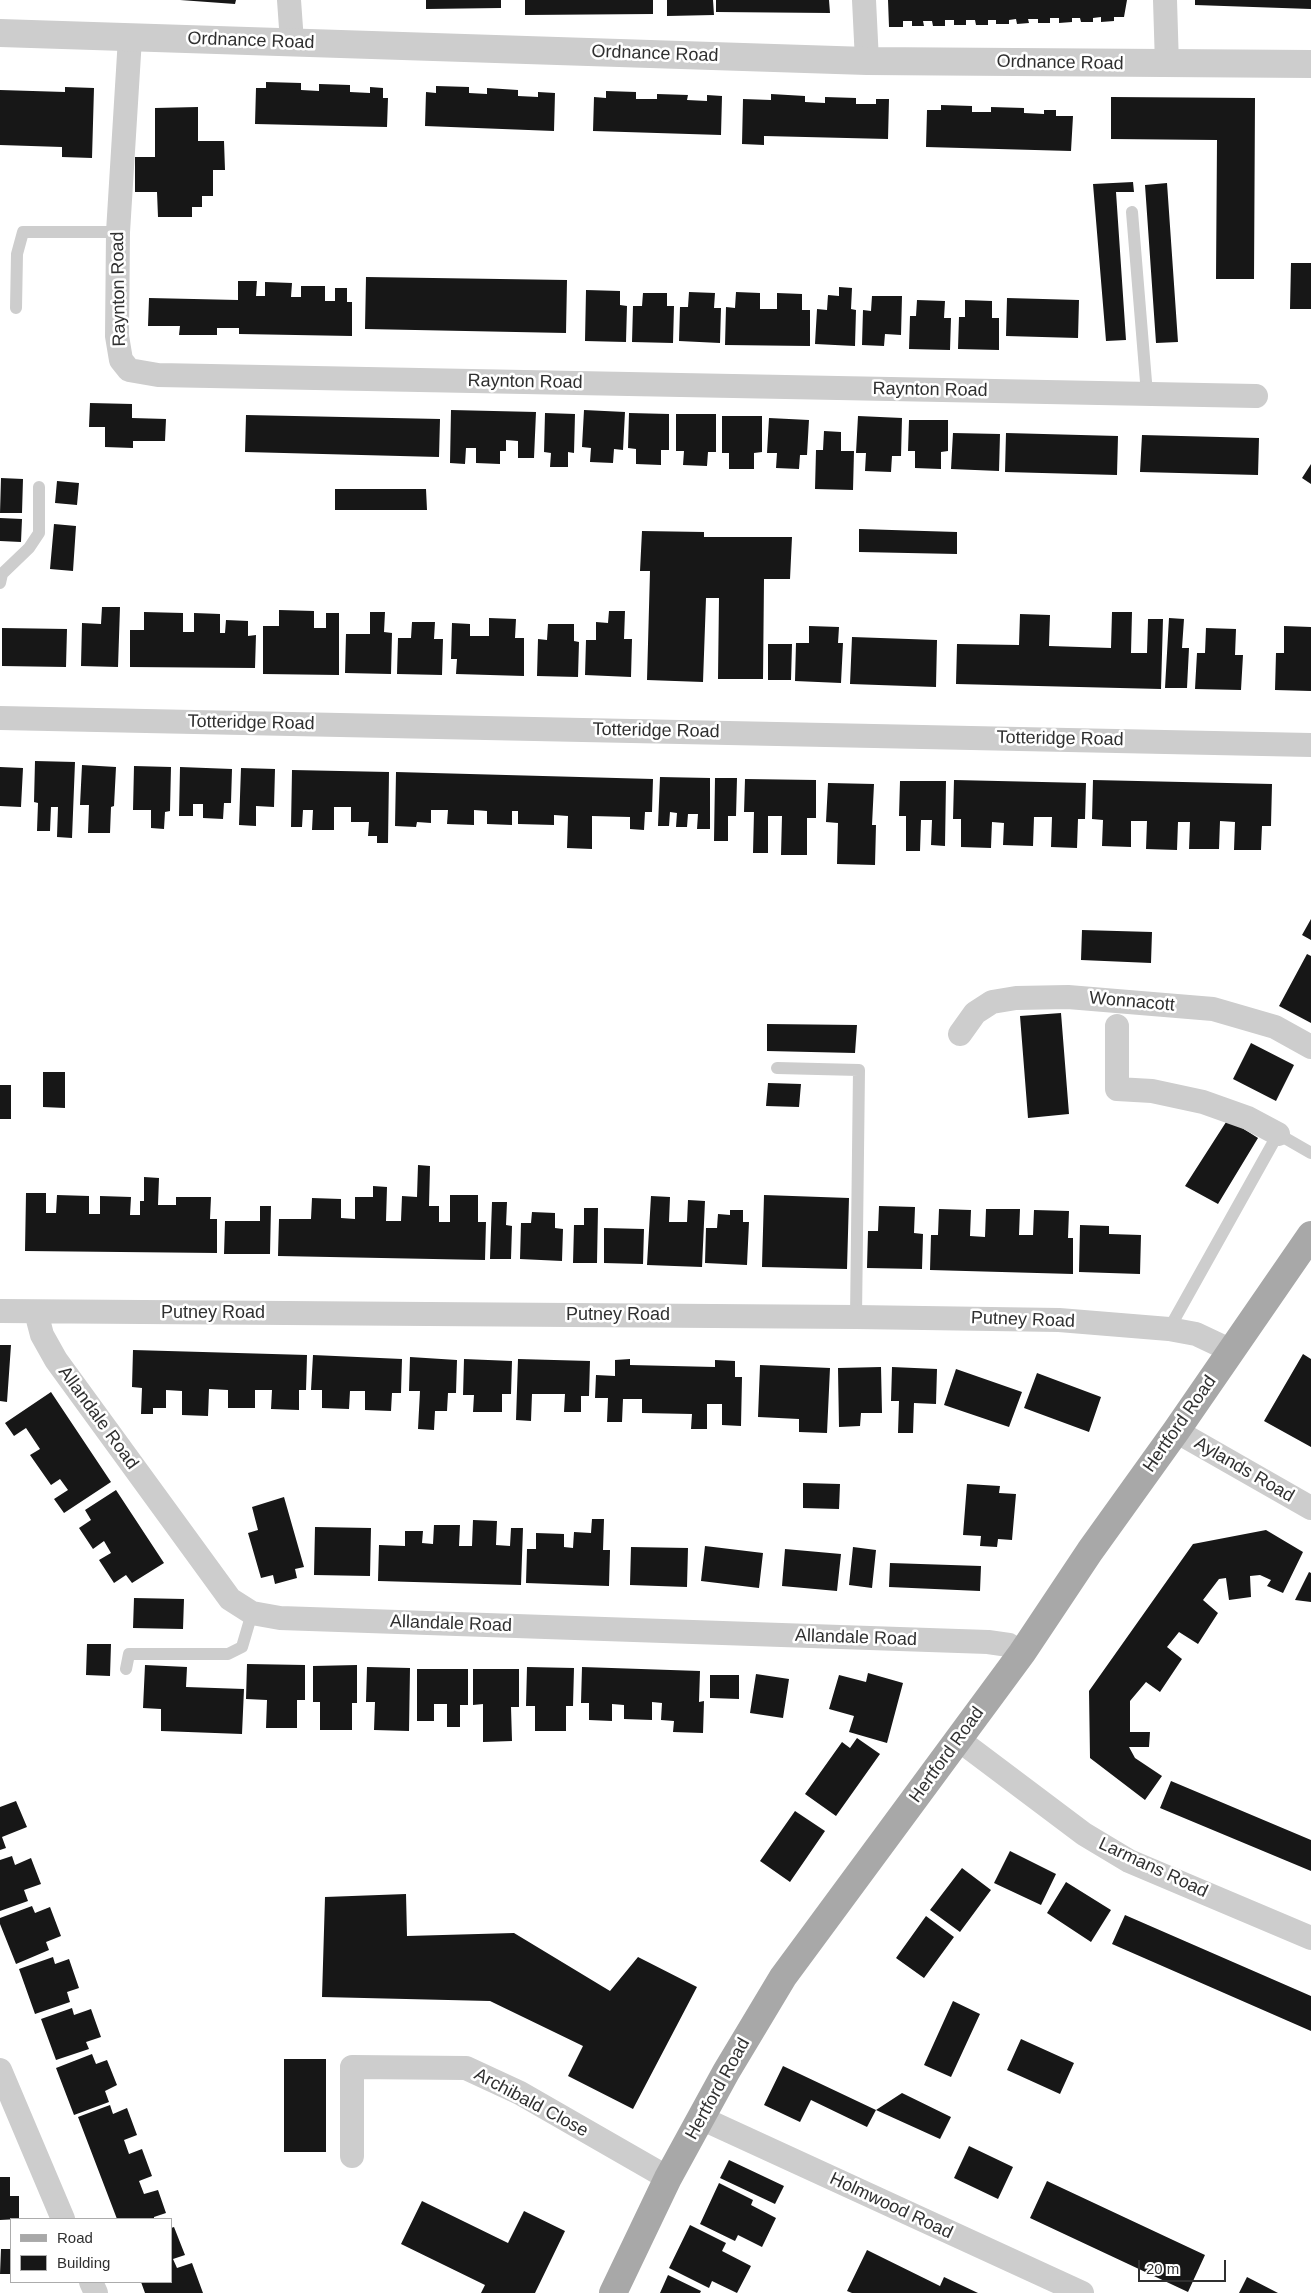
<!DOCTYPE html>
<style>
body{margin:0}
#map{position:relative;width:1311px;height:2293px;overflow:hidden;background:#fff;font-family:Arial,sans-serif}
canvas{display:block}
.legend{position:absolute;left:10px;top:2218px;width:162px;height:65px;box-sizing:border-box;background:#fff;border:1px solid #acacac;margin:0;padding:6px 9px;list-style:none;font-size:15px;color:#303030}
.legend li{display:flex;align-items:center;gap:10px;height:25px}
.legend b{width:25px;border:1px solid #acacac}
.scale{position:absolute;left:1138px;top:2260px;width:88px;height:22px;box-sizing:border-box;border:2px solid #303030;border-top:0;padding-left:6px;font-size:15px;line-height:18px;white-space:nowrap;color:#303030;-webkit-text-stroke:4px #fff;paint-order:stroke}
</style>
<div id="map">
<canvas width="1311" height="2293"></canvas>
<ul class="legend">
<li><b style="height:6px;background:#a8a8a8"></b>Road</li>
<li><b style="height:14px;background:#171717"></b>Building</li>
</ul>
<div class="scale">20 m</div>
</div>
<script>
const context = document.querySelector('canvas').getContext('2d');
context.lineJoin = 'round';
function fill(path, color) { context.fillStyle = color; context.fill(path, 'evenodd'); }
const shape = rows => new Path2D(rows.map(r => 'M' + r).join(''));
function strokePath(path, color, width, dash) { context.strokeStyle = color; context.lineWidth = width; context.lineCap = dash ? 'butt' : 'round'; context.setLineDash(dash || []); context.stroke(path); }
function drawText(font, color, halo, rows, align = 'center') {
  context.font = font + ' Arial,sans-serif'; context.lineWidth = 5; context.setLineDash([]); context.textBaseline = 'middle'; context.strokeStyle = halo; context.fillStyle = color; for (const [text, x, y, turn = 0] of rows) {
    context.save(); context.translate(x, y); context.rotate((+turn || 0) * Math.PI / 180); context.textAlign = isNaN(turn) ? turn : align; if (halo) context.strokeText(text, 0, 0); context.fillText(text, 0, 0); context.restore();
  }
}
const building = shape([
 [180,0,236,0,235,4],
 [426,0,501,0,501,8,426,9],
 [525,0,653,0,653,14,525,15],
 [667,0,713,0,714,15,667,16],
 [716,0,829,0,830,13,716,12],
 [888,0,1127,0,1124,17,1114,17,1114,21,1101,22,1101,17,1093,18,1093,22,1081,22,1080,18,1072,18,1072,22,1059,23,1059,18,1050,18,1050,23,1038,23,1038,19,1028,19,1029,23,1017,24,1016,19,1009,20,1009,24,996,24,996,20,988,20,988,25,976,25,975,20,966,20,966,25,954,25,954,20,945,20,945,26,933,26,932,21,923,21,924,26,912,26,912,21,903,21,903,27,889,27],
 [1195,0,1311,0,1311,9,1195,5],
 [266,82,301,83,301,90,319,91,319,84,350,85,350,92,370,93,370,87,383,88,383,98,388,98,387,127,255,124,256,88,266,88],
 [436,86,469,87,469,93,487,94,487,88,518,90,518,96,538,97,538,92,555,93,554,131,425,126,426,92,436,93],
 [65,87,94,88,92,158,62,157,62,147,0,145,0,90,65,92],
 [606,91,636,92,636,99,657,99,657,94,688,95,687,100,707,101,707,95,722,96,721,135,593,131,594,97,606,98],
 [771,94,805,96,805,102,825,103,825,97,856,98,856,104,876,104,876,99,889,99,888,139,764,136,764,145,742,144,743,99,771,100],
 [1111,97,1255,98,1254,279,1216,279,1217,140,1111,139],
 [941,105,972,106,972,112,991,112,991,107,1024,108,1024,113,1044,114,1044,110,1056,110,1056,116,1073,116,1071,151,926,147,927,110,941,110],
 [198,107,198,141,224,141,225,170,213,170,213,196,202,196,202,207,192,207,192,217,158,217,157,192,135,192,135,157,155,157,155,108],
 [1133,182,1134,192,1116,192,1126,340,1106,341,1093,184],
 [1167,183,1178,342,1156,343,1145,185],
 [1291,263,1311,263,1311,309,1290,309],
 [366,277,567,280,566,333,365,329],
 [238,281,257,281,256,296,265,296,265,282,292,283,291,297,301,297,301,286,325,286,325,301,335,301,335,288,347,288,347,302,352,302,352,336,239,334,239,328,217,328,217,335,179,335,180,326,148,326,149,298,238,300],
 [839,287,852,288,851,309,856,310,855,346,815,344,817,309,827,310,828,295,839,296],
 [586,290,620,291,620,305,627,306,626,342,585,341],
 [689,292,715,293,714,308,721,308,720,343,679,341,680,307,688,307],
 [736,292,760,293,760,309,777,309,777,293,802,294,802,310,810,310,810,346,725,345,726,307,735,308],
 [643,293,667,293,667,306,674,306,673,343,632,342,633,306,642,306],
 [872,296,902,296,901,335,885,334,884,346,862,345,863,310,871,311],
 [1007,298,1079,300,1078,338,1006,336],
 [917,300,945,301,944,318,951,318,950,350,909,349,910,316,916,316],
 [965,300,992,301,992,318,999,318,999,350,958,349,959,317,965,317],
 [90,403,132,404,132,418,166,419,165,441,133,441,133,448,105,447,105,427,89,427],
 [451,410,536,412,534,458,518,458,518,441,506,440,506,451,500,451,500,464,476,463,476,448,466,448,465,464,450,463],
 [584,410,625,412,623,450,614,449,613,463,590,462,591,448,582,447],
 [545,413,575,414,574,453,568,452,568,467,550,467,551,453,544,452],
 [629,413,669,414,669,450,661,450,661,465,636,464,636,449,628,448],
 [676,414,716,414,716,452,708,452,707,466,683,465,684,451,676,451],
 [246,415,440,419,439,457,245,452],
 [722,416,762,416,762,452,754,453,754,469,729,469,729,453,722,453],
 [858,416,902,418,901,456,892,456,891,472,865,471,866,453,856,453],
 [769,418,809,420,807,455,800,455,799,469,776,468,777,453,767,453],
 [909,420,948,420,948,451,941,452,941,469,915,468,915,451,908,451],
 [824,431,841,432,841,451,854,451,853,490,815,489,816,450,823,450],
 [953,433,1000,434,999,471,951,469],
 [1006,433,1118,436,1117,475,1005,472],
 [1142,435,1259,438,1258,475,1140,472],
 [1311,464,1311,484,1302,478],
 [1,478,23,479,22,513,0,513],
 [57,481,79,483,77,505,55,503],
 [335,489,426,489,427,510,335,510],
 [0,518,22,519,21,542,0,541],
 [54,524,76,526,73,571,50,569],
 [859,529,957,532,957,554,859,552],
 [642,531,704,532,704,537,792,537,790,579,764,579,763,679,718,679,719,598,706,598,703,682,647,680,650,571,640,571],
 [102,607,120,607,118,667,81,666,82,623,101,624],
 [279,610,314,611,314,628,326,628,326,613,339,613,339,675,263,674,263,626,279,626],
 [609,611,625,611,624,639,632,639,631,677,585,675,586,640,596,640,596,622,608,623],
 [144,612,183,613,183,632,194,632,194,613,220,614,220,633,225,633,226,620,248,621,248,636,256,635,255,668,130,667,130,630,144,630],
 [370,612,385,612,384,632,392,633,391,674,345,673,346,634,370,634],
 [1112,612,1132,612,1131,653,1147,653,1148,619,1163,619,1161,689,956,684,957,644,1019,645,1020,614,1050,615,1049,646,1111,648],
 [489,618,516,619,515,638,524,638,524,676,456,674,457,659,451,659,452,623,470,624,470,636,489,636],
 [1169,618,1184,619,1182,648,1189,648,1187,688,1165,688],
 [412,622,435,622,434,639,443,639,442,675,397,674,398,638,411,638],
 [548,624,574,624,574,641,579,642,578,677,537,676,538,639,547,640],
 [809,626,839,627,838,643,843,643,841,683,795,681,796,643,809,643],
 [1284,626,1311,627,1311,691,1275,690,1276,653,1284,653],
 [2,628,67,629,66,667,2,666],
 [1206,628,1236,629,1235,655,1243,655,1241,690,1195,689,1197,653,1205,653],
 [852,637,937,640,936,687,850,684],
 [768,644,792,644,791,680,768,680],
 [35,761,75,762,72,838,57,837,58,807,51,807,50,831,37,831,38,803,34,802],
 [82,765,116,767,114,806,111,807,110,833,88,833,89,805,80,805],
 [134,766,171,767,170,811,165,812,164,829,151,828,151,810,133,810],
 [0,767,23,768,21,807,0,806],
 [180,767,232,769,231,803,224,803,223,819,203,818,203,804,193,804,193,816,179,816],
 [241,768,275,769,274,807,256,806,256,826,239,825],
 [292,770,389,772,388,843,377,843,377,836,368,836,369,822,351,822,351,807,334,807,334,830,312,830,313,810,303,810,302,827,291,827],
 [396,772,653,779,652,812,645,812,644,830,630,829,630,817,592,816,592,849,567,848,568,816,554,815,554,825,518,824,518,811,512,811,512,825,487,824,487,811,474,810,474,825,447,824,448,810,431,810,431,823,417,822,416,827,395,826],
 [660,777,710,778,710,829,697,829,698,814,688,814,687,827,676,827,677,813,670,812,669,826,658,826],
 [715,778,737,778,736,816,728,816,728,841,714,841],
 [745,779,816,780,816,818,807,818,807,855,781,855,782,816,768,816,768,853,753,853,754,812,744,812],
 [954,780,1086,783,1085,819,1078,819,1077,848,1051,847,1052,817,1034,817,1033,846,1003,845,1004,823,992,822,991,848,961,847,961,819,953,819],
 [1093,780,1272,784,1271,826,1262,826,1261,850,1234,850,1235,822,1220,821,1219,849,1189,849,1190,822,1178,822,1177,850,1146,849,1147,821,1131,821,1131,847,1102,846,1103,820,1092,819],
 [900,781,946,781,945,846,931,845,932,820,921,820,920,851,906,851,906,816,899,816],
 [828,783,874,784,872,825,876,825,875,865,837,864,838,823,826,822],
 [1311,919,1311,940,1302,935],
 [1082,930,1152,932,1151,963,1081,960],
 [1307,954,1311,956,1311,1023,1279,1006],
 [1061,1013,1069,1114,1028,1118,1020,1016],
 [767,1024,857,1025,855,1053,767,1051],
 [1251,1043,1294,1065,1276,1101,1233,1079],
 [43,1072,65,1072,65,1108,43,1107],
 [768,1083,801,1084,799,1107,766,1106],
 [0,1085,11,1085,11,1119,0,1119],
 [1228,1119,1258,1138,1218,1204,1185,1186],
 [418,1165,430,1166,429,1206,439,1206,439,1222,450,1222,450,1195,478,1195,478,1222,486,1222,485,1260,278,1256,279,1219,311,1219,312,1198,341,1199,341,1218,355,1219,355,1197,373,1197,373,1186,387,1187,386,1221,401,1221,402,1196,417,1197],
 [144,1177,159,1178,158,1205,176,1205,176,1197,211,1197,210,1219,217,1219,217,1253,25,1251,26,1193,46,1193,46,1213,56,1213,57,1195,89,1196,89,1214,100,1214,100,1196,131,1197,130,1215,140,1215,140,1201,144,1201],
 [764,1195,849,1198,847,1269,762,1267],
 [651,1196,670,1197,669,1222,687,1222,688,1200,705,1201,702,1267,647,1265],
 [492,1202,507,1202,506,1225,512,1226,511,1259,490,1259],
 [260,1206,271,1206,270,1254,224,1254,225,1221,260,1221],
 [879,1206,915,1207,914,1233,923,1234,922,1269,867,1268,868,1231,878,1231],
 [584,1208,598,1208,597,1263,573,1263,574,1225,584,1225],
 [939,1209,971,1210,970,1236,985,1237,986,1209,1020,1209,1019,1235,1033,1235,1034,1210,1069,1211,1068,1238,1073,1238,1073,1274,930,1270,931,1235,938,1235],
 [730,1210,743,1210,743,1222,749,1222,747,1265,705,1263,706,1228,717,1228,718,1214,730,1215],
 [532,1212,555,1213,555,1228,563,1229,562,1261,520,1259,521,1223,531,1223],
 [1080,1225,1109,1226,1109,1234,1141,1235,1140,1274,1079,1272],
 [604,1228,644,1229,643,1264,604,1263],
 [0,1345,11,1345,7,1402,0,1401],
 [133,1350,307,1355,306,1390,299,1390,299,1410,271,1409,272,1390,255,1390,255,1408,228,1408,228,1390,209,1389,208,1416,182,1415,182,1391,166,1390,166,1408,153,1408,153,1414,141,1414,142,1388,132,1387],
 [1303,1354,1311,1359,1311,1447,1264,1421],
 [313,1355,402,1359,401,1393,392,1393,391,1411,365,1410,365,1391,350,1391,349,1409,322,1408,322,1390,311,1390],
 [410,1357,457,1360,456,1393,448,1393,447,1411,435,1411,434,1430,418,1429,420,1391,409,1391],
 [464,1359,512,1361,511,1394,502,1394,502,1412,473,1412,474,1395,463,1395],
 [518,1359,590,1361,589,1396,581,1396,581,1412,564,1412,565,1394,532,1394,531,1421,516,1420],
 [630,1359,630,1365,715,1367,715,1360,735,1361,735,1377,742,1377,741,1426,722,1425,722,1404,707,1404,707,1429,691,1429,692,1414,642,1413,642,1399,623,1399,622,1422,607,1422,608,1398,595,1398,596,1375,615,1376,615,1360],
 [760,1365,830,1368,827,1433,799,1432,799,1419,758,1417],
 [881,1367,882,1413,861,1413,860,1426,839,1427,838,1368],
 [892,1367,937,1369,936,1404,914,1403,913,1433,898,1433,899,1401,891,1401],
 [956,1369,1022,1392,1009,1427,944,1405],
 [1037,1373,1101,1397,1089,1432,1024,1408],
 [51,1392,111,1482,64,1513,54,1499,68,1490,60,1479,51,1485,30,1455,40,1449,26,1428,14,1436,5,1423],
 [803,1483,840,1484,839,1509,803,1508],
 [967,1484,1000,1486,999,1493,1016,1494,1012,1540,998,1539,997,1547,980,1546,981,1536,963,1535],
 [116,1490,164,1563,132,1583,126,1575,114,1583,99,1560,111,1553,104,1541,93,1549,79,1528,91,1520,85,1510],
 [284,1497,304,1567,295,1569,297,1578,275,1584,273,1575,261,1578,248,1533,258,1530,252,1507],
 [592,1519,604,1519,603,1550,610,1550,609,1586,526,1583,527,1549,536,1549,536,1533,564,1534,564,1547,573,1548,574,1532,591,1533],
 [473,1520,497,1521,496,1545,510,1546,511,1528,523,1528,521,1585,378,1581,379,1545,405,1546,405,1531,423,1531,422,1543,433,1544,434,1525,460,1525,459,1546,472,1546],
 [315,1527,371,1528,370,1576,314,1575],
 [1266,1530,1303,1552,1283,1593,1267,1586,1271,1580,1260,1575,1250,1576,1251,1597,1229,1600,1226,1578,1219,1579,1203,1600,1218,1613,1198,1644,1179,1632,1167,1647,1182,1659,1160,1692,1146,1682,1130,1701,1130,1732,1150,1732,1149,1747,1129,1747,1135,1758,1162,1776,1145,1800,1090,1758,1089,1691,1193,1544],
 [705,1546,763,1553,759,1588,701,1581],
 [631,1547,688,1548,687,1587,630,1585],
 [853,1547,876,1550,872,1588,849,1585],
 [785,1549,841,1554,837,1591,782,1586],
 [890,1563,981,1566,980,1591,889,1587],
 [1309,1572,1311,1573,1311,1602,1295,1600],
 [134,1598,184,1599,183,1629,133,1628],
 [87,1644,111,1644,110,1676,86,1675],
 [247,1664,305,1665,305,1700,297,1700,297,1728,266,1728,267,1700,246,1699],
 [145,1665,187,1667,186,1687,244,1689,242,1734,161,1731,161,1709,143,1708],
 [357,1665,357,1703,352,1703,352,1730,320,1730,320,1702,313,1702,313,1666],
 [367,1667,410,1668,409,1731,374,1730,375,1702,366,1702],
 [527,1667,574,1668,573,1706,566,1706,566,1731,535,1731,535,1706,526,1706],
 [582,1667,700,1671,699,1702,704,1701,703,1733,673,1732,674,1721,661,1720,662,1703,652,1702,652,1720,624,1719,624,1705,612,1704,612,1721,589,1720,589,1703,581,1703],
 [417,1669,468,1669,468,1705,460,1705,460,1727,447,1727,447,1704,434,1704,434,1721,417,1721],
 [473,1669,519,1669,519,1707,511,1707,512,1741,483,1742,483,1704,473,1705],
 [868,1673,903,1683,887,1743,849,1732,854,1716,829,1709,839,1675,866,1682],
 [756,1674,789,1679,783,1718,750,1713],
 [710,1675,739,1675,739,1699,710,1698],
 [857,1738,880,1754,836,1816,805,1794,842,1742,850,1748],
 [1171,1781,1311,1840,1311,1871,1160,1808],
 [16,1801,27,1827,2,1837,6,1848,0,1850,0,1807],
 [795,1811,825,1831,790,1882,760,1861],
 [1010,1851,1056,1874,1041,1905,994,1883],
 [12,1856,15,1865,31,1858,41,1884,24,1890,28,1901,0,1911,0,1860],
 [962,1868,991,1890,960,1932,930,1910],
 [1066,1882,1111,1910,1091,1942,1047,1913],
 [406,1894,407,1936,514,1933,610,1991,638,1957,697,1987,633,2109,568,2076,583,2046,490,2001,322,1997,325,1897],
 [32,1906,35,1913,50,1907,61,1936,46,1942,49,1950,16,1964,0,1924,0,1918],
 [1125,1915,1311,1996,1311,2031,1112,1944],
 [926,1916,954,1937,924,1978,896,1958],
 [53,1957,55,1964,69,1959,79,1988,67,1992,70,2002,35,2014,19,1969],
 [953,2001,980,2014,951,2077,924,2065],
 [72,2008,74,2015,91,2009,101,2037,86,2042,89,2049,56,2060,41,2019],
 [1021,2039,1074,2063,1060,2094,1007,2070],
 [92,2054,96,2064,107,2060,117,2085,105,2091,109,2102,74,2115,56,2068],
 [284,2059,326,2059,326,2152,284,2152],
 [783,2066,876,2110,867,2127,811,2100,800,2122,764,2105],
 [902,2093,951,2117,940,2139,876,2110],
 [110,2105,113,2114,127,2108,137,2135,124,2140,129,2154,142,2149,152,2176,139,2181,144,2194,158,2190,166,2213,154,2217,154,2219,117,2219,78,2117],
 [969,2146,1013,2167,998,2199,954,2178],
 [729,2160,784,2186,775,2204,720,2178],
 [0,2177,10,2177,10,2196,19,2196,19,2219,0,2220],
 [1047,2181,1205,2255,1188,2292,1030,2218],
 [719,2183,753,2200,751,2205,776,2218,762,2247,738,2235,735,2241,700,2224],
 [422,2201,508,2243,524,2211,565,2231,535,2293,481,2293,485,2285,401,2244],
 [690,2225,726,2243,722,2251,751,2266,737,2293,712,2281,709,2288,669,2268],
 [174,2227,185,2255,173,2259,177,2268,192,2263,203,2293,145,2293,141,2282,171,2282,171,2228],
 [1,2249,11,2249,11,2274,0,2274],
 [867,2250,940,2286,944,2277,978,2293,852,2293,847,2291],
 [668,2275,701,2291,700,2293,660,2293],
 [1247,2277,1278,2293,1239,2293]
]);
const service = shape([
 [1132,212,1147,394],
 [16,308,17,254,23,232,118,232],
 [0,583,2,574,29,548,39,533,39,487],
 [777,1068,859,1070,856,1317],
 [1169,1329,1278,1134,1311,1153],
 [126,1669,129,1654,228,1654,242,1647,252,1613]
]);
const minor = shape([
 [289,0,292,42],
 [864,0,867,61],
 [1165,0,1167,65],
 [130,38,118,232,117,336,121,360,129,370,158,375,1256,396],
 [0,718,1311,745],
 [1117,1026,1117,1089,1152,1091,1203,1102,1248,1118,1278,1134],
 [960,1034,975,1013,992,1002,1016,998,1068,997,1213,1009,1275,1027,1311,1047],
 [0,1311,856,1317,1059,1320,1169,1329,1196,1334,1232,1351],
 [36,1312,42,1335,56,1360,230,1599,252,1613,280,1618,988,1642,1009,1645,1022,1653],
 [1176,1431,1311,1508],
 [959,1740,1084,1834,1129,1861,1311,1938],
 [0,2070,63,2219],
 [701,2118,1082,2293],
 [352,2156,352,2067,466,2068,520,2093,668,2178],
 [91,2282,96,2293]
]);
const tertiary = shape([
 [0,33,867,61,1311,64]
]);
const primary = shape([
 [613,2293,668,2178,726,2072,783,1977,1022,1653,1090,1551,1176,1431,1311,1235]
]);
const streetNames = [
 ["Ordnance Road",251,41,2],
 ["Ordnance Road",655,54,2],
 ["Ordnance Road",1060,63,1],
 ["Raynton Road",119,289,-91],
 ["Raynton Road",525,382,1],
 ["Raynton Road",930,390,1],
 ["Totteridge Road",251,723,1],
 ["Totteridge Road",656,731,1],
 ["Totteridge Road",1060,739,1],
 ["Wonnacott",1132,1002,5],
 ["Putney Road",213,1313],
 ["Putney Road",618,1315],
 ["Putney Road",1023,1320,2],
 ["Allandale Road",98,1418,54],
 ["Hertford Road",1180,1424,-55],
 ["Aylands Road",1244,1470,30],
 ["Allandale Road",451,1624,2],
 ["Allandale Road",856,1638,2],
 ["Hertford Road",947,1755,-54],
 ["Larmans Road",1153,1868,25],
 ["Hertford Road",718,2089,-61],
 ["Archibald Close",531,2103,28],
 ["Holmwood Road",891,2206,25]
];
fill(building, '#171717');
strokePath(service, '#cdcdcd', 12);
strokePath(minor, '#cdcdcd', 24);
strokePath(tertiary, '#cdcdcd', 28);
strokePath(primary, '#a8a8a8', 28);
drawText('18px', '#303030', '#fff', streetNames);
</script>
